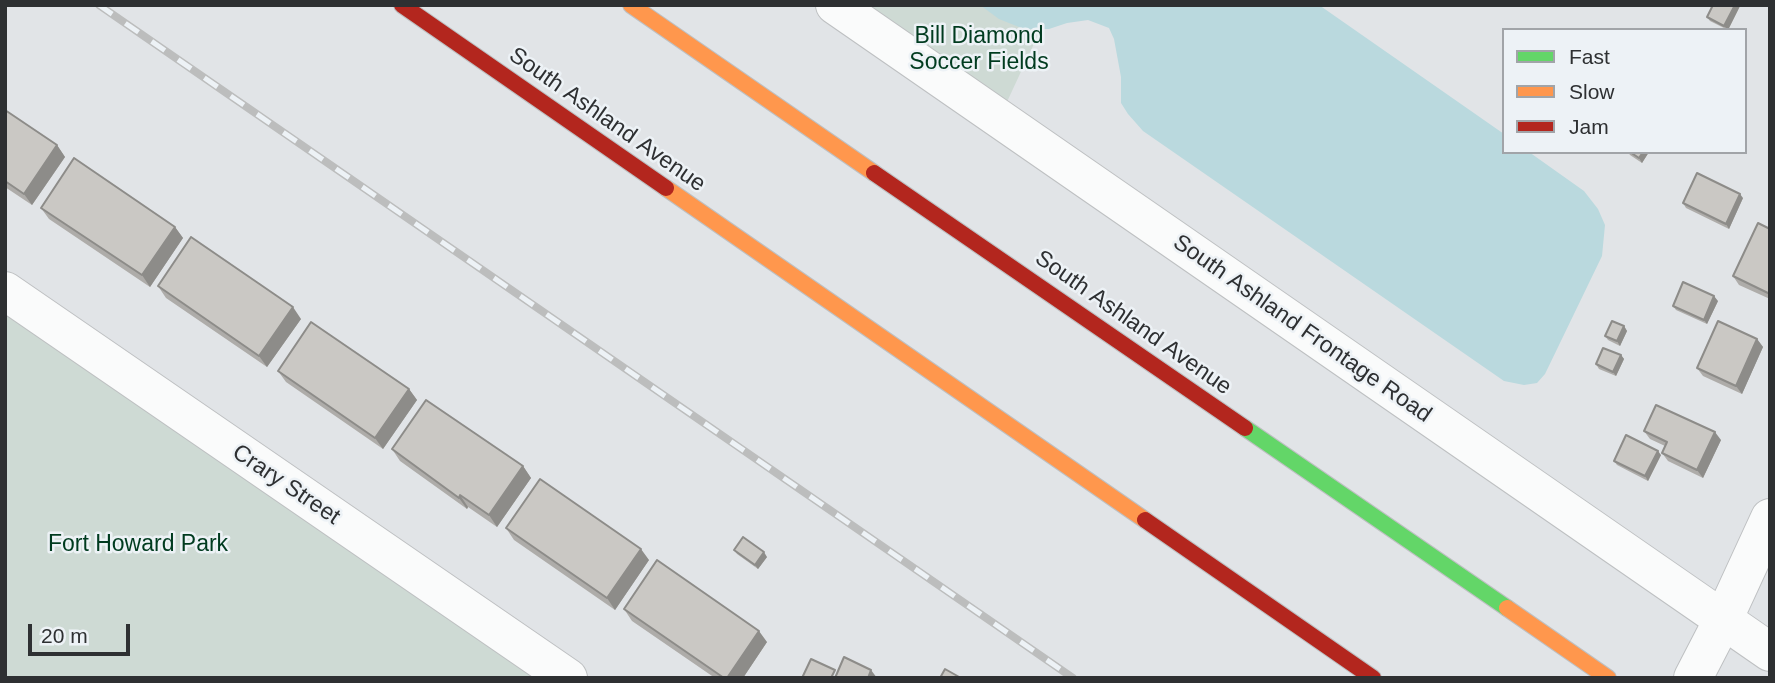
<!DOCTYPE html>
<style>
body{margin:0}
#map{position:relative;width:1775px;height:683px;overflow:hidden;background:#e1e4e7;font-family:Arial,sans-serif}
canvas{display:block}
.frame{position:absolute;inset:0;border:7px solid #2e3032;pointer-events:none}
.legend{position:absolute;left:1502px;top:28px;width:245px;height:126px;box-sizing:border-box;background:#edf2f6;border:2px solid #a1a4a8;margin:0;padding:9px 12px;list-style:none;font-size:21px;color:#2e3032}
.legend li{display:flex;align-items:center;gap:14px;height:35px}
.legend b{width:35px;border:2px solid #a1a4a8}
.scale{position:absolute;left:28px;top:624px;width:102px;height:32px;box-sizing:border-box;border:4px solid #2e3032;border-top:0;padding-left:9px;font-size:21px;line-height:24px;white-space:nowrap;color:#2e3032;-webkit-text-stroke:5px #edf2f6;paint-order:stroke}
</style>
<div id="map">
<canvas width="1775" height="683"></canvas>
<div class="frame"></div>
<ul class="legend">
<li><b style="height:9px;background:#63d668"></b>Fast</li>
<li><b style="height:9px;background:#ff974d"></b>Slow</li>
<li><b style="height:9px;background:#b3261e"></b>Jam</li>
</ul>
<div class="scale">20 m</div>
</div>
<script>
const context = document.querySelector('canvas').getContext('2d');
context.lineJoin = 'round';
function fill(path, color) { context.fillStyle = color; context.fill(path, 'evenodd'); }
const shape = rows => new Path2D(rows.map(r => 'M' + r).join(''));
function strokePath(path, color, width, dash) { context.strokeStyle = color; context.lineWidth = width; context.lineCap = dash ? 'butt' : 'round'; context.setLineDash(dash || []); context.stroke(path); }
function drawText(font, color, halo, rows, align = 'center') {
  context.font = font + ' Arial,sans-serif'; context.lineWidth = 5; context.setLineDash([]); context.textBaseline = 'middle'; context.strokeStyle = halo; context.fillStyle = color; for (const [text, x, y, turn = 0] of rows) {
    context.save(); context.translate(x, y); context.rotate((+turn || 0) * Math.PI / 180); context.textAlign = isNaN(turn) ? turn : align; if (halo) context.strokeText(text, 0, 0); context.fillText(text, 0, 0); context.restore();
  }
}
const green = shape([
 [835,5,1052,5,999,119],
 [5,291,568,678,5,678]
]);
const water = shape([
 [980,5,1319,5,1504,134,1504,152,1529,152,1584,191,1598,209,1605,225,1602,256,1545,374,1537,383,1524,385,1504,381,1143,131,1128,114,1121,103,1121,77,1114,39,1109,28,1088,20,1067,23,1049,29,1024,29,999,19]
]);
const street = shape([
 [835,5,1770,652],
 [5,291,568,678],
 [1693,678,1723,620,1770,518]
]);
const fast = shape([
 [1245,428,1507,608]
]);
const slow = shape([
 [631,5,874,173],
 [666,188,1145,520],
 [1507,608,1608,678]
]);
const jam = shape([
 [402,5,666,188],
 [874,173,1245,428],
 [1145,520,1373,678]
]);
const rail = shape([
 [99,5,1073,678]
]);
const wall = shape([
 [1713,5,1740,6,1728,30,1710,21,1707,17],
 [5,110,57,145,65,157,32,205,5,187],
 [1628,152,1649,152,1642,163,1630,155],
 [1743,198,1729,229,1686,208,1683,203],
 [41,208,175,227,183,238,150,287,49,219],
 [1770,229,1770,299,1739,285,1733,276],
 [158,286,301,319,267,367,166,298],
 [1718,301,1707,324,1676,310,1673,306],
 [1624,326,1627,331,1620,346,1608,340,1605,336],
 [1757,339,1763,347,1742,394,1703,376,1697,368],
 [1621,355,1624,359,1616,376,1599,369,1596,364],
 [278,371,409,389,417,400,383,449,286,382],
 [1644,431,1721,440,1703,478,1668,461,1662,453,1665,446,1650,439],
 [392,449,523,466,531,478,497,527,468,507,467,509,400,461],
 [1661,455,1648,481,1617,465,1614,461],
 [506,528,649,560,615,610,514,540],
 [734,550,767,557,758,569,737,554],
 [624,609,767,642,743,678,715,678,632,621]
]);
const shadedWall = shape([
 [1735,5,1740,6,1728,30,1724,26],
 [57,145,65,157,32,205,24,194],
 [1643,152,1649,152,1642,163,1639,158],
 [1740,194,1743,198,1729,229,1726,224],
 [175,227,183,238,150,287,142,275],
 [1714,296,1718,301,1707,324,1704,320],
 [293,307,301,319,267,367,259,356],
 [1624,326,1627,331,1620,346,1617,341],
 [1757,339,1763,347,1742,394,1736,386],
 [1621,355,1624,359,1616,376,1613,372],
 [409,389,417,400,383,449,375,438],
 [1715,432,1721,440,1703,478,1697,470],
 [1658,451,1661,455,1648,481,1645,476],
 [523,466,531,478,497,527,489,515],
 [460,495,468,507,467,509,459,498],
 [641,549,649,560,615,610,607,598],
 [764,552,767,557,758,569,755,565],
 [759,631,767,642,743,678,727,678],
 [871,670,877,678,868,678]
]);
const building = shape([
 [1713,5,1735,5,1724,26,1707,17,1713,5],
 [5,110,57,145,24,194,5,181,5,110],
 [1630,152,1643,152,1639,158,1630,152],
 [74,158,175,227,142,275,41,208,74,158],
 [1697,173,1740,194,1726,224,1683,203,1697,173],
 [1758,223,1770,229,1770,294,1733,276,1758,223],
 [191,237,293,307,259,356,158,286,191,237],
 [1683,282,1714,296,1704,320,1673,306,1683,282],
 [1612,321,1624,326,1617,341,1605,336,1612,321],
 [1718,321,1757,339,1736,386,1697,368,1718,321],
 [311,322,409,389,375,438,278,371,311,322],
 [1603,348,1621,355,1613,372,1596,364,1603,348],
 [426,400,523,466,489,515,460,495,459,498,392,449,426,400],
 [1656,405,1715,432,1697,470,1662,453,1667,442,1644,431,1656,405],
 [1626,435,1658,451,1645,476,1614,461,1626,435],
 [540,479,641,549,607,598,506,528,540,479],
 [743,537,764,552,755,565,734,550,743,537],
 [657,560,759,631,727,678,724,678,624,609,657,560],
 [844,657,871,670,868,678,835,678,844,657],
 [811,659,835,670,831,678,802,678,811,659],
 [945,669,961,678,940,678,945,669]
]);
const parkNames = [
 ["Bill Diamond",979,37],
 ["Soccer Fields",979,63],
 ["Fort Howard Park",138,545]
];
const streetNames = [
 ["South Ashland Avenue",607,120,35],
 ["South Ashland Avenue",1133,323,35],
 ["South Ashland Frontage Road",1302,329,35],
 ["Crary Street",286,485,34]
];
fill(green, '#cedad4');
fill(water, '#bad9de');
strokePath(street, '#bec0c2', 40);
strokePath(fast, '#bec0c2', 18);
strokePath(slow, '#bec0c2', 18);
strokePath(jam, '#bec0c2', 18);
strokePath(street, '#fafbfb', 38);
strokePath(fast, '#63d668', 16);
strokePath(slow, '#ff974d', 16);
strokePath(jam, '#b3261e', 16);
strokePath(rail, '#bcbdbd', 8);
strokePath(rail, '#edf2f6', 5, [16]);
fill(wall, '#aeaca9');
fill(shadedWall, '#8d8c89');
fill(building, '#cac8c4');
strokePath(building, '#8d8c89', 2);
drawText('23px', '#003b1f', '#edf2f6', parkNames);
drawText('23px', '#2e3032', '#edf2f6', streetNames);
</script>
